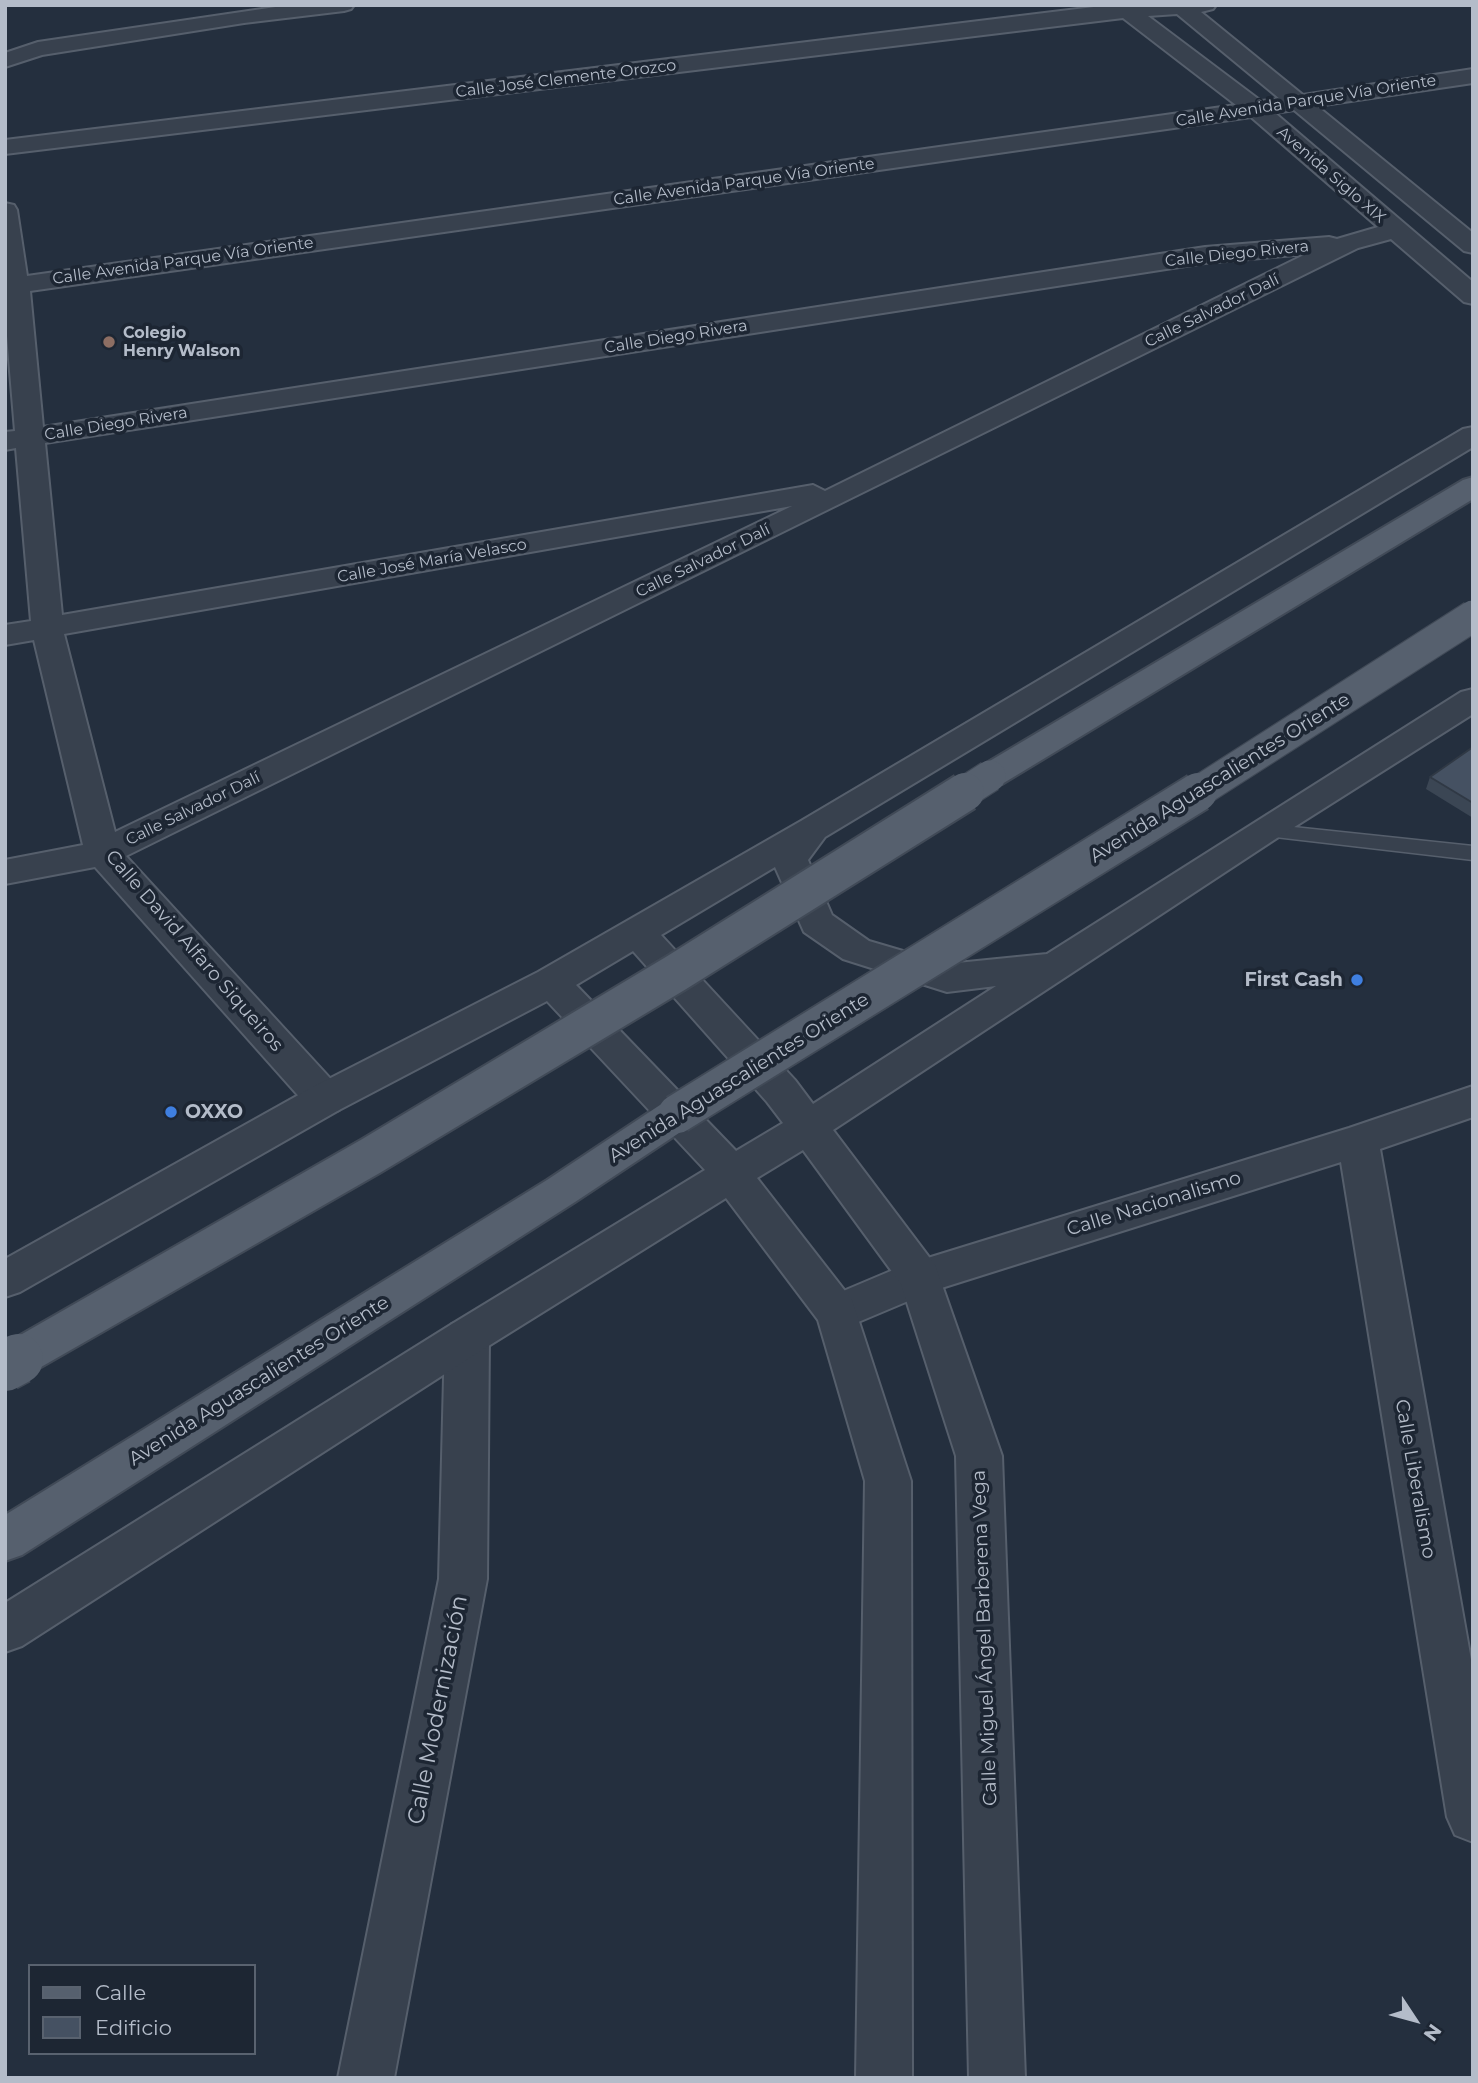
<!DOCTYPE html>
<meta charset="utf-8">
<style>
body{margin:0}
#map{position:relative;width:1478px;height:2083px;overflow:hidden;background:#242f3e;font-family:Montserrat,sans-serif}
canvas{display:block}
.frame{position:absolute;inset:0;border:7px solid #b4bcc9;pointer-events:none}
.legend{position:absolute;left:28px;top:1964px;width:228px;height:91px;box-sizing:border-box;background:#1d2633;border:2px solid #59626f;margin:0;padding:9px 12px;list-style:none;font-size:21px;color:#b4bcc9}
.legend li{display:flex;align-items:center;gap:14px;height:35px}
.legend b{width:35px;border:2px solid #59626f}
.north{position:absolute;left:1380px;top:1985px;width:70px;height:70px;-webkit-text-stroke:5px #1d2633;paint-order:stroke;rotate:126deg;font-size:19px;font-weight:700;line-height:28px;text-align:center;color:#b4bcc9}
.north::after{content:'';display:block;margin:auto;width:24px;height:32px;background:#b4bcc9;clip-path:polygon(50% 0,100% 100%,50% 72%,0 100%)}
</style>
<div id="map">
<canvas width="1478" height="2083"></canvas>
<div class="frame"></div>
<ul class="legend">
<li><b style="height:9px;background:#56606e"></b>Calle</li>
<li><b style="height:19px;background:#455162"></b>Edificio</li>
</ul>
<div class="north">N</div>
</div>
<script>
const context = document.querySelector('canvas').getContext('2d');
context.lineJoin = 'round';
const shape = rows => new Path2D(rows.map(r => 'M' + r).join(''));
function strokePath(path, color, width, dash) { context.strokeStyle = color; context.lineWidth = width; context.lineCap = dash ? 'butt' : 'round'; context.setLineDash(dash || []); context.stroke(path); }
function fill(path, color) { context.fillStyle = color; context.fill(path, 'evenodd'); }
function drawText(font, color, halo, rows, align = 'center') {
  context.font = font + ' Montserrat,sans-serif'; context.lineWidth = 7; context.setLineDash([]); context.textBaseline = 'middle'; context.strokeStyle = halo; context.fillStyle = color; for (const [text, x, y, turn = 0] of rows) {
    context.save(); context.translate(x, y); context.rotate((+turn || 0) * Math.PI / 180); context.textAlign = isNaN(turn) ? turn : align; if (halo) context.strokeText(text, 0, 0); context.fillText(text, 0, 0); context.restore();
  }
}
const service = shape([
 [1265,824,1473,846,1473,860,1258,835,1255,830,1258,825,1265,824]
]);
const minor = shape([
 [289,5,354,5,351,9,344,11,244,23,42,55,5,67,5,53,38,42,289,5],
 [1110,5,1216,5,1213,9,1201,12,1303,95,1473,69,1473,83,1317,106,1473,233,1473,253,1464,251,1294,110,1275,113,1473,282,1473,304,1464,302,1391,239,1358,248,126,856,339,1088,345,1099,339,1110,325,1114,311,1110,95,867,5,884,5,860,83,845,34,640,5,645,5,625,31,621,16,448,5,450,5,432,15,431,5,312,5,203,14,205,17,210,27,276,1236,105,1123,18,5,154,5,140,1110,5],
 [1177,14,1280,99,1261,101,1148,16,1177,14],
 [1251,117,1378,227,1337,239,1329,237,1205,247,43,427,30,291,1251,117],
 [1306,254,825,491,813,485,62,615,45,443,1205,263,1306,254],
 [792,506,115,832,64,634,792,506],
 [1473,1086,1473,1117,1380,1149,1473,1671,1473,1842,1455,1835,1447,1817,1341,1162,932,1291,837,1331,822,1326,815,1313,822,1300,905,1265,1349,1128,1473,1086],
 [467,1319,482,1324,489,1337,487,1579,394,2078,338,2078,439,1579,445,1337,452,1324,467,1319]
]);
const tertiary = shape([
 [1473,427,1473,447,825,837,808,860,832,915,869,941,947,964,1047,954,1461,692,1473,689,1473,714,1277,838,833,1130,935,1265,1002,1456,1025,2078,969,2078,956,1456,901,1284,803,1150,757,1178,852,1300,911,1481,912,2078,856,2078,865,1481,818,1320,726,1198,482,1350,22,1646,5,1652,5,1603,452,1324,705,1170,547,1001,339,1110,20,1292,5,1297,5,1259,311,1088,538,972,801,821,1463,429,1473,427],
 [775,867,804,932,843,959,947,992,996,986,813,1104,795,1080,661,935,775,867],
 [633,951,767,1102,783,1123,736,1151,576,985,633,951]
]);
const primary = shape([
 [1473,477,1473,499,1002,784,990,787,978,784,973,776,978,768,1463,480,1473,477],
 [677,1099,691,1103,697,1114,691,1125,575,1202,22,1555,5,1561,5,1515,547,1180,663,1103,677,1099]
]);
const primaryBridgeFar2 = shape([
 [962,794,990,776],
 [1195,794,1473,616]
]);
const primaryBridgeFar1 = shape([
 [677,1114,1198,792],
 [15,1360,371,1156,676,973,965,792]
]);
const primaryBridge = shape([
 [5,1366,18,1359]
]);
const wall = shape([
 [1473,747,1473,818,1426,789,1430,777]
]);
const building = shape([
 [1473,747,1473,803,1430,777,1473,747]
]);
const markers = [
 [109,342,7,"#8d6e63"],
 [1357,980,7,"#3f7fe0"],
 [171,1112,7,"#3f7fe0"]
];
const farStreetnames = [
 ["Calle José Clemente Orozco",566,79,-7],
 ["Calle Avenida Parque Vía Oriente",1306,101,-9],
 ["Avenida Siglo XIX",1331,175,41],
 ["Calle Avenida Parque Vía Oriente",744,182,-8],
 ["Calle Diego Rivera",1237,254,-6],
 ["Calle Avenida Parque Vía Oriente",183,261,-8],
 ["Calle Salvador Dalí",1212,311,-26],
 ["Calle Diego Rivera",676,337,-9],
 ["Calle Diego Rivera",116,424,-9],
 ["Calle José María Velasco",432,561,-10],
 ["Calle Salvador Dalí",703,561,-26],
 ["Calle Salvador Dalí",193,809,-26]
];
const farPoinames = [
 ["Colegio",123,333],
 ["Henry Walson",123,351]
];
const streetNames = [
 ["Avenida Aguascalientes Oriente",1220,778,-32],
 ["Calle David Alfaro Siqueiros",194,951,49],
 ["Avenida Aguascalientes Oriente",739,1078,-32],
 ["Calle Nacionalismo",1154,1204,-17],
 ["Avenida Aguascalientes Oriente",259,1381,-32],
 ["Calle Liberalismo",1415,1479,80],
 ["Calle Miguel Ángel Barberena Vega",985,1638,-92]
];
const poiNames = [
 ["First Cash",1343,980],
 ["OXXO",185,1112,"left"]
];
const nearStreetnames = [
 ["Calle Modernización",438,1710,-79]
];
strokePath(service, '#565f6c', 3);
strokePath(minor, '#565f6c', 4);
strokePath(tertiary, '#565f6c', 4);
strokePath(primary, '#414a57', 4);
fill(service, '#38414e');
fill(minor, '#38414e');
fill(tertiary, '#38414e');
fill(primary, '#56606e');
strokePath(primaryBridgeFar2, '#414a57', 33, []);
strokePath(primaryBridgeFar1, '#414a57', 42, []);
strokePath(primaryBridge, '#414a57', 53, []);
strokePath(primaryBridgeFar2, '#56606e', 31);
strokePath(primaryBridgeFar1, '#56606e', 38);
strokePath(primaryBridge, '#56606e', 50);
fill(wall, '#3b4654');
fill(building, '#455162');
strokePath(building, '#303945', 2);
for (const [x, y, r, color] of markers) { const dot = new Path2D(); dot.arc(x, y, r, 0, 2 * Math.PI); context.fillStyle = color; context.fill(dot); strokePath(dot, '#1d2633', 2.5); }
drawText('16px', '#b4bcc9', '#1d2633', farStreetnames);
drawText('bold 16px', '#b4bcc9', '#1d2633', farPoinames, 'left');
drawText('19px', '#b4bcc9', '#1d2633', streetNames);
drawText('bold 19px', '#b4bcc9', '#1d2633', poiNames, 'right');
drawText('23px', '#b4bcc9', '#1d2633', nearStreetnames);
</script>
